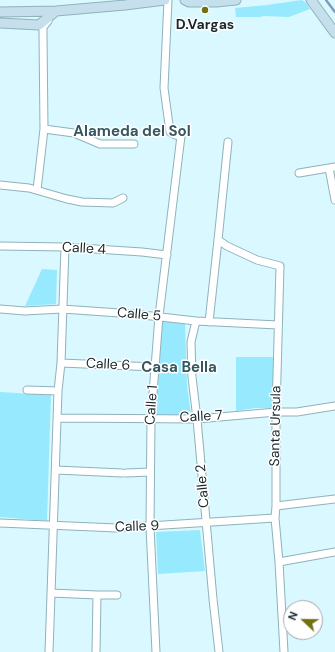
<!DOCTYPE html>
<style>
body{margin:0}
#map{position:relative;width:335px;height:652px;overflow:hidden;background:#daf8ff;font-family:"DM Sans",sans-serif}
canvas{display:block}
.north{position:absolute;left:283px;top:600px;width:40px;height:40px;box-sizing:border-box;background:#fff;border:1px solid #a3a9aa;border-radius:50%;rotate:292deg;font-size:11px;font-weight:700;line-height:16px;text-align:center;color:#19282b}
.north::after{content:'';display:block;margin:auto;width:14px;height:18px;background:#717013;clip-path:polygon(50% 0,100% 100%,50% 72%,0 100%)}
</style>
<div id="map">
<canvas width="335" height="652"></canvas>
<div class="north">N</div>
</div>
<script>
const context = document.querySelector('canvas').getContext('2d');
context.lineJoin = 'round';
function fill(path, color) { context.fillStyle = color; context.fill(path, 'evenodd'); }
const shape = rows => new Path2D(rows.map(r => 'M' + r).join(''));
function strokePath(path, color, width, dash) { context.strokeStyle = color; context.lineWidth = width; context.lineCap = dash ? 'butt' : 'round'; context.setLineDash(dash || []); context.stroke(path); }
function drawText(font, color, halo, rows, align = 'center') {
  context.font = font + ' "DM Sans",sans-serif'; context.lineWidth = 3; context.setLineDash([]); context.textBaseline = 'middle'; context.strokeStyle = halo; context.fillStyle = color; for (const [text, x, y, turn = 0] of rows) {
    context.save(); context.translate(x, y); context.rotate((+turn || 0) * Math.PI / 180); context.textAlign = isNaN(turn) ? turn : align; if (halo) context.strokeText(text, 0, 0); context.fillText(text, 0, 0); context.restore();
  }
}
const green = shape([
 [302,0,306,3,310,9,289,17,264,16,260,17,236,17,235,8,267,5],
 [42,269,57,270,56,304,25,306],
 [162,321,185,324,187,384,191,416,154,416],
 [236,357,274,357,272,408,255,408,236,411],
 [0,392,51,395,47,521,0,517],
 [200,530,205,571,158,574,156,532]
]);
const stream = shape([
 [326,0,335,12]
]);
const street = shape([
 [44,129,74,133,100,144,134,144],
 [329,168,335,200],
 [299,173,335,167],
 [0,185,29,188,67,199,82,202,113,203,123,198],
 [37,190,44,129,43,34,43,27,48,21],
 [218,240,227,246,257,260,280,266,276,412,276,506,275,518,279,562,284,652],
 [0,246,65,247,142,252,167,255],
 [0,309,25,311,62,309,134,314,196,321,278,325],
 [196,321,191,342,192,377,197,419,213,599,219,652],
 [209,322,218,240,228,142],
 [61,363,155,367],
 [27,390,58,391],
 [58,418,197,419,276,412,297,412,335,406],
 [56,470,122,473],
 [126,473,150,472],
 [276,506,335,499],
 [0,523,117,528,275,518],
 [279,562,335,552],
 [51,593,97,595,96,652],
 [97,595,117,595],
 [49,652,58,391,61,363,65,247],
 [156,652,150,527,151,419,159,316,181,136,175,135,170,132,164,88,168,0]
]);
const secondary = shape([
 [185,0,189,2,216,2,236,0],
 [311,0,335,33],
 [0,12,56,11,125,5,165,0],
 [0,23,39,25,56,11]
]);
const markers = [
 [205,10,4,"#717013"]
];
const poiNames = [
 ["D.Vargas",205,25]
];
const streetNames = [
 ["Calle 4",84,249,3],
 ["Calle 5",139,315,5],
 ["Calle 6",108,365,3],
 ["Calle 1",152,405,-86],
 ["Calle 7",201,417,-3],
 ["Santa Ursula",276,426,-89],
 ["Calle 2",203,486,-95],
 ["Calle 9",137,527,-2]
];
const neighbourhoodNames = [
 ["Alameda del Sol",132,132],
 ["Casa Bella",179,368]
];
fill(green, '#97eafd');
strokePath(stream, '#7e9cbb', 2.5);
strokePath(street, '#8fb2bb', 9);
strokePath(secondary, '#8fb2bb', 11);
strokePath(street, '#fff', 7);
strokePath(secondary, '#c5dfec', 9);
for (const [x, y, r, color] of markers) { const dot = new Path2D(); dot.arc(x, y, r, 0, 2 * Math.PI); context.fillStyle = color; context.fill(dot); strokePath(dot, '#fff', 1.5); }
drawText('bold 14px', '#19282b', '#fff', poiNames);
drawText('14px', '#19282b', '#fff', streetNames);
drawText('bold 15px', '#36575f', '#fff', neighbourhoodNames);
</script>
